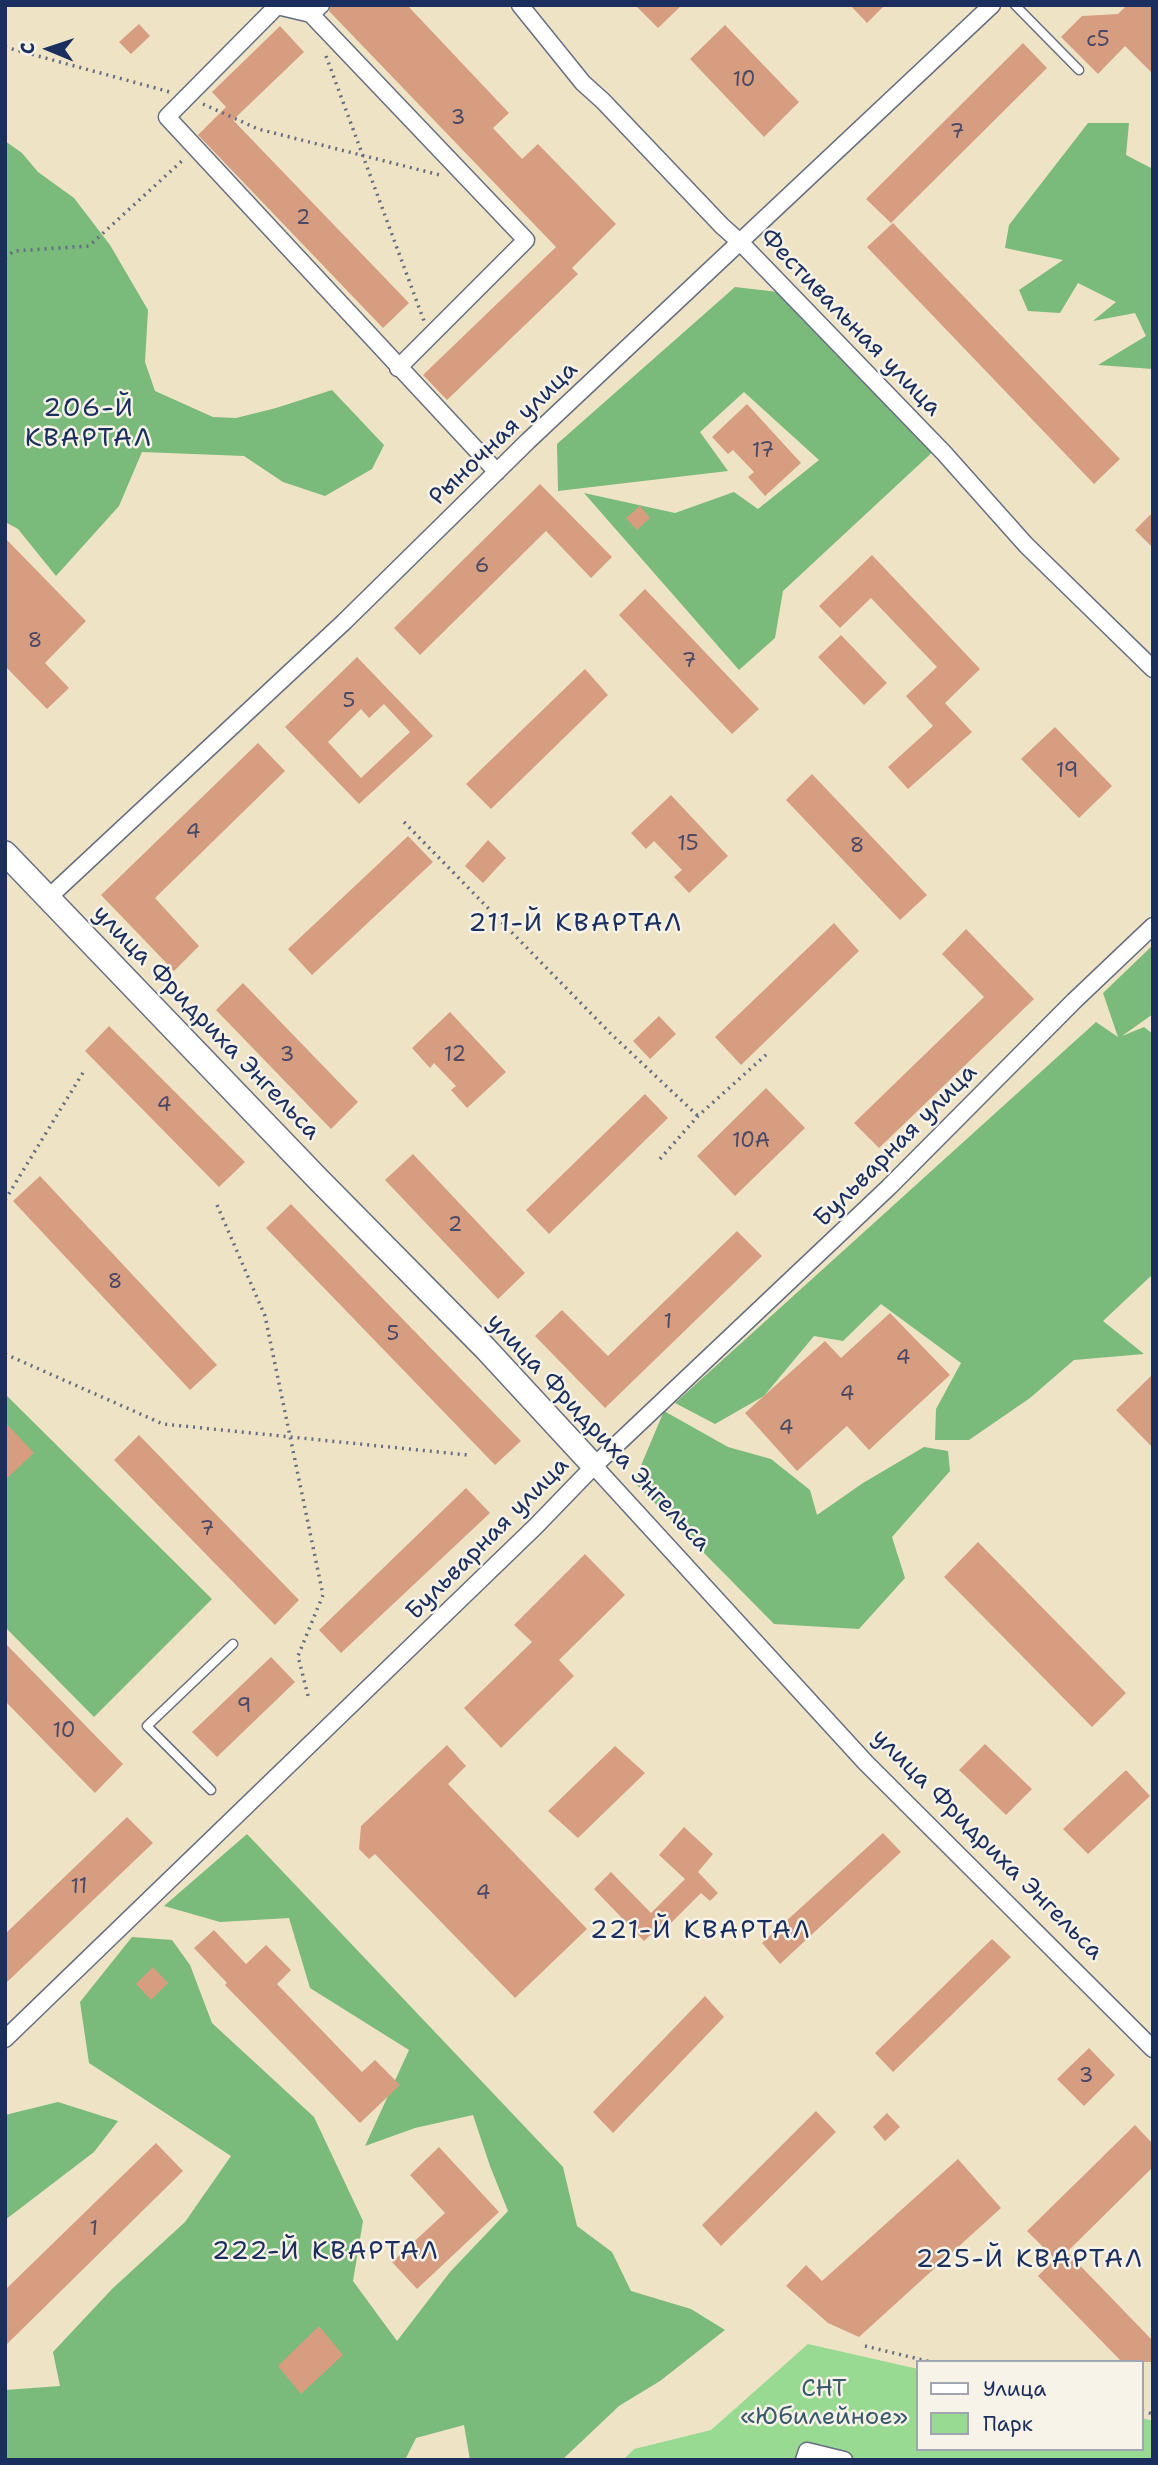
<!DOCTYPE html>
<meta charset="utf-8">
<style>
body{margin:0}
#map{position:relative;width:1158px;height:2465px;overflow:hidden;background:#efe3c6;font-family:"Shantell Sans",sans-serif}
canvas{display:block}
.frame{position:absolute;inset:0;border:7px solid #1b2f5e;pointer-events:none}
.legend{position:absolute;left:916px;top:2360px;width:228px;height:91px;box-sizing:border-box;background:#f7f3e8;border:2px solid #9fa5b1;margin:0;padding:9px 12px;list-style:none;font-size:21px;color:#1b2f5e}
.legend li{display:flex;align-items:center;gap:14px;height:35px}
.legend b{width:35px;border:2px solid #9fa5b1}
.north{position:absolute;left:14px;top:14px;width:70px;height:70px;-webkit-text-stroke:5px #f7f3e8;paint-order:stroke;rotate:272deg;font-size:19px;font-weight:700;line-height:28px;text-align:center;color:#1b2f5e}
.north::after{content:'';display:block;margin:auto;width:24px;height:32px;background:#1b2f5e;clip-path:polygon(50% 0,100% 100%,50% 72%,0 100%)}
</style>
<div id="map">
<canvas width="1158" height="2465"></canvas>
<div class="frame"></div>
<ul class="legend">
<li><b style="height:9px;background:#fff"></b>Улица</li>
<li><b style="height:19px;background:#98da91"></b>Парк</li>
</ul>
<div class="north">С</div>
</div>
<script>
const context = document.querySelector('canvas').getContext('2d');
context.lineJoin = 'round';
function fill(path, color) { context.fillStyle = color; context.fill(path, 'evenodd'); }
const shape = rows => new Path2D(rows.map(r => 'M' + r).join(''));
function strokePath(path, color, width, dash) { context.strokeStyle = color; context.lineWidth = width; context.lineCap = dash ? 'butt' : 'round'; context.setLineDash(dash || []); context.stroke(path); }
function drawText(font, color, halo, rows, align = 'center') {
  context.font = font + ' "Shantell Sans",sans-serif'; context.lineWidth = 5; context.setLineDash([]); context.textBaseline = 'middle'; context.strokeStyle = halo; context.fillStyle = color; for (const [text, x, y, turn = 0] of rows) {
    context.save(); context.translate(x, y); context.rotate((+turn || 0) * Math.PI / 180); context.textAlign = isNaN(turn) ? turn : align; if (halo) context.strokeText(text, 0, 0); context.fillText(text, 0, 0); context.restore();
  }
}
const green = shape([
 [808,2344,918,2369,918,2449,1142,2449,1142,2418,1153,2421,1153,2460,623,2460,634,2449,711,2430]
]);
const forest = shape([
 [1088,123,1129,123,1126,155,1153,169,1153,369,1098,365,1146,336,1135,313,1093,321,1116,302,1078,283,1060,313,1028,311,1019,290,1063,260,1005,248,1009,225],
 [5,141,22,153,38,172,74,198,110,245,148,310,145,362,155,391,213,417,236,418,276,408,332,390,384,445,372,469,325,496,283,482,244,456,142,452,119,506,56,576,18,529,5,522],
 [735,287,778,292,938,447,783,591,775,638,739,670,584,493,675,513,734,492,758,509,819,460,744,392,700,432,728,471,558,491,557,444],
 [1153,945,1153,1014,1122,1036,1144,1027,1153,1034,1153,1274,1103,1321,1144,1354,1074,1360,1030,1398,969,1440,935,1440,936,1409,961,1363,881,1304,843,1341,814,1336,764,1396,715,1424,675,1403,1096,1022,1118,1037,1103,993],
 [5,1394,212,1599,94,1717,5,1627],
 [664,1411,728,1447,771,1459,810,1490,817,1515,863,1483,924,1447,948,1451,950,1471,892,1537,905,1578,859,1629,774,1624,634,1482],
 [247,1834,563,2167,577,2226,612,2252,631,2291,691,2309,725,2330,660,2381,619,2406,562,2460,470,2460,464,2425,416,2438,405,2460,5,2460,5,2390,60,2386,53,2352,112,2289,185,2222,231,2156,89,2063,80,2002,132,1937,172,1940,190,1965,212,2023,314,2117,363,2221,353,2281,397,2341,450,2272,508,2211,490,2166,473,2115,415,2128,365,2146,409,2050,310,1988,289,1918,220,1922,164,1906],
 [58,2102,118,2121,94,2152,5,2220,5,2115]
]);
const building = shape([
 [331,5,407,5,509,113,493,128,522,159,538,144,616,224,572,268,578,274,447,400,423,375,556,247,329,11],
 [635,5,682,5,658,28],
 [850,5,885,5,867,23],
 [1127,5,1153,5,1153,74,1125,46,1098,74,1061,37,1082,16,1118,14],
 [139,24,150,36,131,54,119,42],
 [725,25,799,102,764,137,690,59],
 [280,26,304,52,233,120,409,303,383,328,198,135,226,107,212,92],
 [1023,43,1047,68,891,223,866,199],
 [893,223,1120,459,1094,484,867,247],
 [747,404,801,463,765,496,748,477,754,472,733,450,728,454,712,437],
 [540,484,612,557,591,578,546,531,420,655,394,628],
 [640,506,650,518,637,530,626,518],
 [1153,512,1153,548,1135,530],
 [5,538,86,621,45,663,69,688,47,709,5,666],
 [872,555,980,669,945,703,972,732,908,789,888,767,933,726,906,696,937,667,871,598,840,628,819,606],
 [645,589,759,709,732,734,619,615],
 [841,635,887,683,864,705,818,657],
 [357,657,433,736,359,804,285,727],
 [384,704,410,732,361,778,328,742,361,709,369,718],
 [585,669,608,695,491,809,466,784],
 [1055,727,1112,786,1079,818,1021,759],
 [258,743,285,771,155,898,199,946,174,971,101,895],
 [812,774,927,895,900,920,786,800],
 [671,795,728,856,689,893,674,877,682,870,654,841,646,849,631,833],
 [408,836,433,862,312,975,288,949],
 [488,840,506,858,483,883,465,866],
 [834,923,859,951,741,1065,715,1037],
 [966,929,1034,999,879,1148,854,1123,984,997,942,954],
 [243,983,358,1102,331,1129,216,1010],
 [450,1012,506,1072,467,1108,451,1090,456,1086,434,1063,430,1068,412,1048],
 [659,1016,676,1034,650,1059,633,1041],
 [109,1026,245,1162,219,1187,85,1051],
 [766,1088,805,1128,735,1196,697,1156],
 [645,1094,668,1118,549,1234,526,1210],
 [413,1154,525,1273,498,1299,385,1180],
 [40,1176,217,1365,190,1390,13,1201],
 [291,1204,521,1441,495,1465,266,1228],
 [737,1231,762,1256,605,1408,535,1336,562,1310,608,1356],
 [890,1313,950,1375,869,1450,847,1426,797,1471,745,1413,825,1341,841,1358],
 [1153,1374,1153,1448,1116,1410],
 [5,1422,34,1453,5,1480],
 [139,1435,299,1600,275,1625,114,1460],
 [466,1488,490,1513,341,1653,319,1630],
 [978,1542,1126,1693,1092,1727,944,1577],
 [585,1554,625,1595,559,1660,574,1676,501,1748,464,1708,532,1642,514,1625],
 [5,1643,123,1764,95,1793,5,1701],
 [271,1657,295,1682,217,1757,192,1732],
 [985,1744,1032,1789,1006,1815,959,1770],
 [447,1745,466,1766,448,1784,587,1929,515,1998,375,1854,369,1859,359,1849,361,1826],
 [615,1746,645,1773,578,1838,548,1811],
 [1126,1770,1150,1796,1088,1854,1063,1829],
 [127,1817,153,1843,5,1984,5,1934],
 [684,1827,713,1854,698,1872,718,1893,710,1901,701,1893,665,1929,661,1925,644,1941,594,1889,611,1872,651,1913,685,1879,659,1855],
 [883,1833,901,1852,780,1964,762,1943],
 [214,1930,246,1964,266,1945,291,1970,277,1984,362,2072,375,2060,400,2085,360,2123,225,1985,227,1983,194,1948],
 [992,1939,1011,1957,893,2072,875,2053],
 [153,1967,168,1983,151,2000,136,1984],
 [705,1996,724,2017,613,2133,593,2112],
 [1089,2048,1115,2075,1084,2106,1057,2079],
 [816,2111,836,2132,721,2246,702,2225],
 [887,2113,900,2127,885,2141,873,2127],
 [1135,2125,1153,2144,1153,2167,1067,2252,1153,2341,1153,2362,1122,2362,1038,2276,1055,2259,1027,2231],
 [156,2143,183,2171,5,2346,5,2290],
 [439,2147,499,2212,417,2289,392,2262,445,2213,410,2175],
 [958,2159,1001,2208,859,2337,828,2323,786,2286,806,2265,822,2281],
 [319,2326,343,2355,301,2394,278,2366]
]);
const path = shape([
 [5,47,170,92],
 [326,56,424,321],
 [203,104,258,129,440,175],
 [5,258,14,251,89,246,184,159],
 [404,822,611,1034,698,1116],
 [660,1159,698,1116,768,1053],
 [5,1200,84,1071],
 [217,1205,265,1316,323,1595,298,1656,309,1700],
 [5,1354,163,1424,468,1455],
 [865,2346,931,2362],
 [1142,2411,1153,2414]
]);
const lane = shape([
 [1015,5,1079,70],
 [211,1790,147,1726,233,1644]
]);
const street = shape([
 [321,5,311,14,277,6,167,117,497,472],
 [520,5,583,83,603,101,722,226,741,243,944,453,1026,545,1153,669],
 [304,7,526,240,398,368],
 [49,897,344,622,528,441,992,5],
 [594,1466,866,1763,1153,2049],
 [5,2039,536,1526,594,1466,889,1187,1074,1001,1153,926],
 [804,2460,807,2451,844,2460]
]);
const secondary = shape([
 [5,853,318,1179,485,1348,594,1466]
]);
const numberNames = [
 ["с5",1098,41],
 ["10",744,81],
 ["3",458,119],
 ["7",957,133],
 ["2",303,219],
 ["17",763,452],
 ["6",482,567],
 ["8",35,642],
 ["7",689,662],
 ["5",349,702],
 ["19",1067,772],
 ["4",193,833],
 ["15",688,845],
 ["8",857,847],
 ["3",287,1056],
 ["12",455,1056],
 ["4",164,1106],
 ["10А",751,1142],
 ["2",455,1226],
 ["8",115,1283],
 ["1",668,1323],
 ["5",393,1335],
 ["4",903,1359],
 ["4",847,1395],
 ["4",786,1429],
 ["7",207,1530],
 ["9",244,1707],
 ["10",64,1732],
 ["11",79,1888],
 ["4",483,1894],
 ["3",1086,2077],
 ["1",94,2230]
];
const streetNames = [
 ["Фестивальная улица",850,323,46],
 ["Рыночная улица",504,434,-44],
 ["улица Фридриха Энгельса",206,1023,46],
 ["Бульварная улица",896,1146,-45],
 ["улица Фридриха Энгельса",598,1433,47],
 ["Бульварная улица",488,1539,-45],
 ["улица Фридриха Энгельса",987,1845,45]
];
const parkNames = [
 ["СНТ",824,2390],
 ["«Юбилейное»",824,2418]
];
const neighbourhoodNames = [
 ["206-Й",89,409],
 ["КВАРТАЛ",89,439],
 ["211-Й КВАРТАЛ",576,924],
 ["221-Й КВАРТАЛ",701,1931],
 ["222-Й КВАРТАЛ",326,2252],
 ["225-Й КВАРТАЛ",1030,2260]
];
fill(green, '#98da91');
fill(forest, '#7aba7b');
fill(building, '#d79d81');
strokePath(lane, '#656e82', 11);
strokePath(street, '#656e82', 19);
strokePath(secondary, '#656e82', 26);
strokePath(path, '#656e82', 3.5, [2, 5]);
strokePath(lane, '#fff', 8);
strokePath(street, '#fff', 16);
strokePath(secondary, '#fff', 23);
drawText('21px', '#4a4a67', null, numberNames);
drawText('24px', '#1b2f5e', '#f7f3e8', streetNames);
drawText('24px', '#3a5a6b', '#f7f3e8', parkNames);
context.letterSpacing = '2px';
drawText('26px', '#1b2f5e', '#f7f3e8', neighbourhoodNames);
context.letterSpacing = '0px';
</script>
